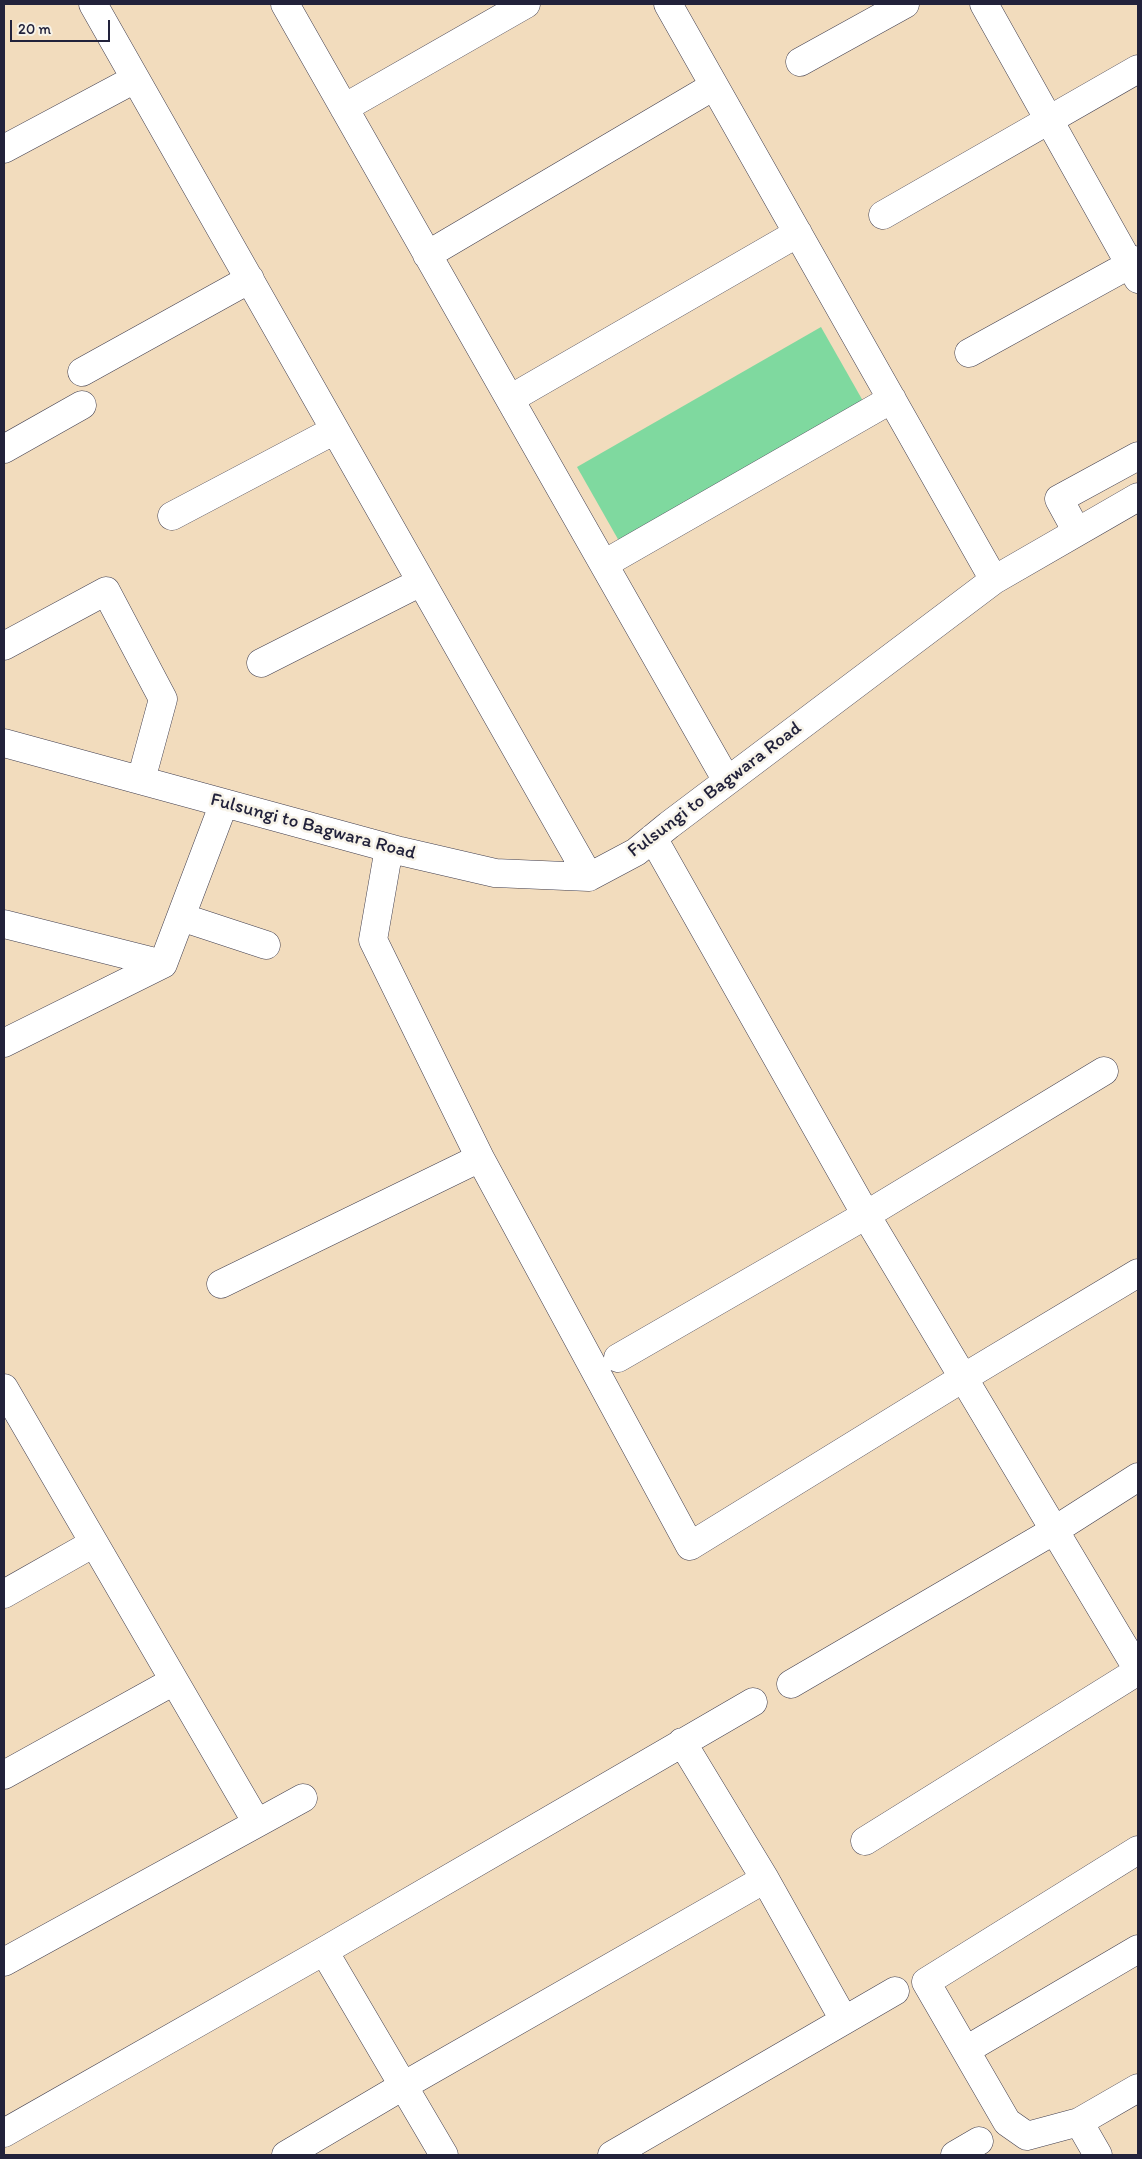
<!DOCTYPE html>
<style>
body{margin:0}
#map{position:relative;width:1142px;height:2159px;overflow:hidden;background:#f2dcbd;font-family:Itim,sans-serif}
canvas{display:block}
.frame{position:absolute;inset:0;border:5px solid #22223b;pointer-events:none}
.scale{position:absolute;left:10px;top:20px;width:100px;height:22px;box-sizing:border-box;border:2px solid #22223b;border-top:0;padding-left:6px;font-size:15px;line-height:18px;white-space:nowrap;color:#22223b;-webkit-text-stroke:4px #f7f3e8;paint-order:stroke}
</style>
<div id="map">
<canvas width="1142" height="2159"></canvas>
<div class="frame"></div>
<div class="scale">20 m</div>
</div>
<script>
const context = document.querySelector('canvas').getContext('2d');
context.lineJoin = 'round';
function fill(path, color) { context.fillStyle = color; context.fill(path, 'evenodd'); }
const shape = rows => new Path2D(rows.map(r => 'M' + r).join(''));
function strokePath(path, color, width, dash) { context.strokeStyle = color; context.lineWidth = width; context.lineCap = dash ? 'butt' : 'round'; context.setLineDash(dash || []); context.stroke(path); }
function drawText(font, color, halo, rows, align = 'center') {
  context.font = font + ' Itim,sans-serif'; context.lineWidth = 5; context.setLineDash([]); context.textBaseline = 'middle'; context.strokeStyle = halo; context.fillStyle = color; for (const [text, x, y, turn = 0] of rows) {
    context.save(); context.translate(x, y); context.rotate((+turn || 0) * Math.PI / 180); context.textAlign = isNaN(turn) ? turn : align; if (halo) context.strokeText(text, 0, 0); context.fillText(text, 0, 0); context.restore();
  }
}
const green = shape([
 [821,327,863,401,619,541,577,467]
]);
const minor = shape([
 [93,4,589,877],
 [285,4,727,781],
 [668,4,994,580],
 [984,4,1138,279],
 [800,62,905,4],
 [344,108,526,4],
 [4,149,135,79],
 [883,215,1138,69],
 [427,255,714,86],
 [969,353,1138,260],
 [82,372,250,279],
 [510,399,798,233],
 [4,449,82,405],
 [172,516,335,430],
 [1077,532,1059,499,1138,456],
 [604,564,892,399],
 [4,646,106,591,163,699,141,780],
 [261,663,421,582],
 [4,743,400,851,495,873,589,877,636,852,669,825,994,580,1138,497],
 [653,838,866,1215,1138,1670],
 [389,848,373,940,480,1158,690,1546,963,1378,1138,1273],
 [181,917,266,945],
 [4,924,163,964],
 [4,1043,163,964,224,803],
 [221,1284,480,1158],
 [618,1358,866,1215,1104,1071],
 [4,1388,257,1823],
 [4,1594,94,1543],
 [791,1684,1055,1530,1138,1477],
 [682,1742,765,1879,844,2020],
 [4,1775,174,1681],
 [865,1841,1138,1671],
 [1138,1850,926,1982,1007,2122,1027,2136,1079,2122,1138,2088],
 [324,1951,444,2155],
 [4,1962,303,1798],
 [966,2050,1138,1949],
 [1079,2122,1098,2155],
 [4,2133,324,1951,753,1702],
 [286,2155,403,2086,765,1879],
 [612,2155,895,1991],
 [955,2155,979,2141]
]);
const streetNames = [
 ["Fulsungi to Bagwara Road",715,790,-37],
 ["Fulsungi to Bagwara Road",313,827,15]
];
fill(green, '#7fd99f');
strokePath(minor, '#413e4e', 29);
strokePath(minor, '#fff', 28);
drawText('19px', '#22223b', '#f7f3e8', streetNames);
</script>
